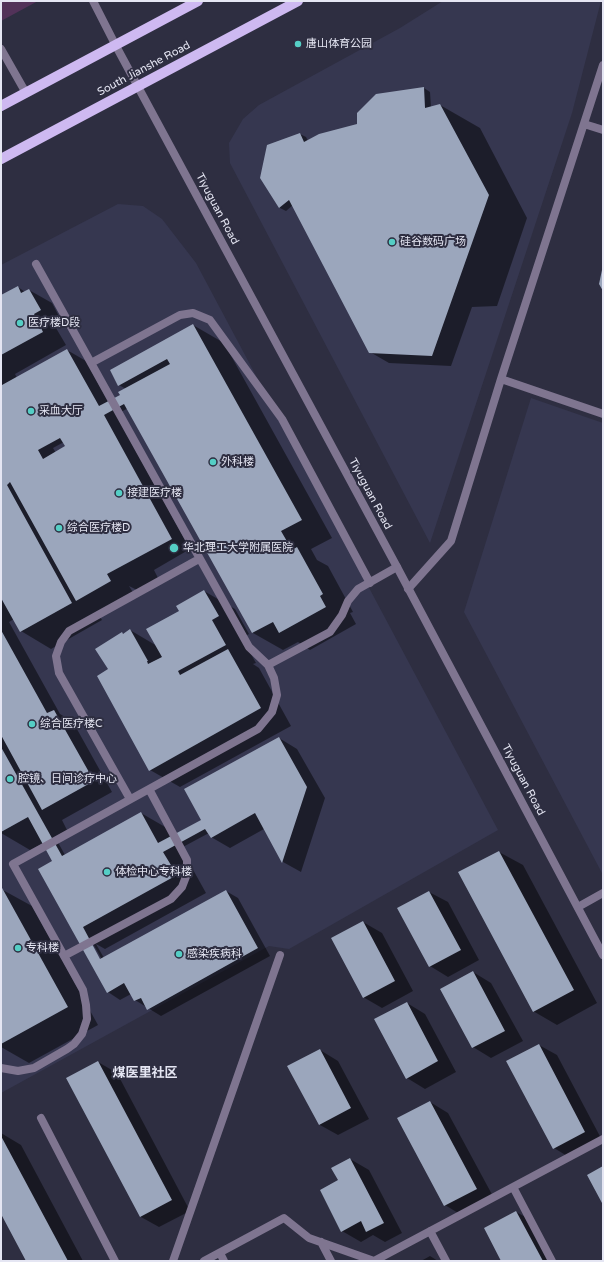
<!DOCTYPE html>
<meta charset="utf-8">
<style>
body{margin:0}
#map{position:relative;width:604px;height:1262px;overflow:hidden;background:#2e2e41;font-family:"Varela Round",sans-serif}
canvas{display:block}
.frame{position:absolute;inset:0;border:2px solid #e5e6f3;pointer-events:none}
</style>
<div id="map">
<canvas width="604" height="1262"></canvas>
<div class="frame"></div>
</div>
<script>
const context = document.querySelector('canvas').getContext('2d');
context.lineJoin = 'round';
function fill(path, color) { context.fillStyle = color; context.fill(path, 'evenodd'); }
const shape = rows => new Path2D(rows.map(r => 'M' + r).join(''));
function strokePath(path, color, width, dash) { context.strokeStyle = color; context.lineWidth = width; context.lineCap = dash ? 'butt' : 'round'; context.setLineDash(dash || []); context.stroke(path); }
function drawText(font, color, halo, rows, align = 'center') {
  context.font = font + ' "Varela Round","Noto Sans SC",sans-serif'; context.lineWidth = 4; context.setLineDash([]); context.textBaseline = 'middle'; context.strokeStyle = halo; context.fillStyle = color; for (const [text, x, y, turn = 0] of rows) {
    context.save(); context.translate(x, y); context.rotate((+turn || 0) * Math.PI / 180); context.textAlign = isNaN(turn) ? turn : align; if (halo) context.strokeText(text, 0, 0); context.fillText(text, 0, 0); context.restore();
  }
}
const built = shape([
 [443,1,601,1,572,113,430,543,230,163,229,143,243,119,259,105,400,28],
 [118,204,143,206,162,219,196,263,498,830,289,949,269,946,1,1093,1,265],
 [531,398,603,423,603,875,464,612]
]);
const green = shape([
 [1,1,38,1,1,21]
]);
const shadow = shape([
 [424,88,430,92,431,107,440,105,480,128,527,218,497,306,472,307,451,366,389,363,370,352,293,205,286,211,280,208,261,178,300,134,306,137,308,141,360,125],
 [18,287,25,292,29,290,52,303,63,324,56,328,66,345,15,374,17,378,67,350,86,361,108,402,120,396,126,389,119,385,193,325,224,343,332,538,311,549,317,560,328,566,353,612,350,613,356,624,310,650,298,642,283,650,253,633,128,408,116,415,190,549,154,570,159,580,139,591,129,586,134,594,97,612,102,620,51,649,21,631,14,619,9,622,60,714,73,722,112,792,62,820,67,830,55,837,65,855,141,813,172,831,174,835,202,820,279,738,297,749,325,798,301,872,283,862,264,829,230,848,211,837,209,833,181,848,206,893,105,949,96,944,104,958,226,891,238,898,270,956,161,1016,135,1000,131,994,120,1000,108,992,54,861,44,843,30,850,1,833,1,297],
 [64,442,67,447,56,453,53,448],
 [90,942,92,942,104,963,102,964],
 [204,591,235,609,249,634,242,638,256,663,253,664,259,668,291,726,180,787,150,770,109,670,124,634,130,630,157,646,180,612],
 [499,852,523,865,597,1003,557,1025,533,1011],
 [1,889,32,906,98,1025,29,1063,1,1047],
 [429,892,448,902,479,960,448,977,430,966,398,908],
 [363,922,382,933,413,991,382,1008,363,997],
 [473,972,491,983,523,1041,491,1058,473,1047],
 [407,1003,425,1014,456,1072,425,1089,407,1078],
 [539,1045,557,1055,603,1142,572,1159,554,1148],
 [320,1050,338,1061,369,1119,338,1135,320,1125,288,1067],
 [98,1062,117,1073,190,1211,159,1227,141,1217,67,1079],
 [430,1102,448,1113,495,1200,463,1216,445,1205],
 [1,1133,21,1145,83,1261,27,1261,1,1212],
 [350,1159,369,1170,402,1233,385,1242,373,1235,361,1242,342,1231,339,1180],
 [516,1212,535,1222,555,1261,502,1261],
 [430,1256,438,1261,421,1261]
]);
const building = shape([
 [424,87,425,108,440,104,489,195,432,356,369,353,289,200,279,208,260,178,267,145,300,133,304,142,319,134,357,124,357,113,376,94],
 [602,270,603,270,603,291,599,284],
 [18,286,21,293,29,289,41,310,34,314,43,332,1,355,1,295],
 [193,324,302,520,281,531,292,550,297,547,323,594,320,596,326,607,279,633,273,622,252,633,124,404,104,415,172,539,107,574,111,581,76,601,10,482,7,485,72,603,20,632,1,598,1,382,2,385,67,349,99,406,120,395,118,392,170,364,167,359,118,386,110,370],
 [60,438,65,446,43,459,38,450],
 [204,590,219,616,212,620,226,645,178,671,180,675,228,649,261,708,149,771,97,676,108,669,95,649,122,632,123,634,130,629,148,661,147,661,148,664,162,657,146,629,179,611,176,606],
 [1,630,47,713,54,710,94,781,42,810,1,735],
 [279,737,307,787,282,863,255,813,211,838,205,829,163,852,177,875,83,927,100,959,226,890,258,948,147,1010,141,998,134,1001,124,983,107,993,38,869,52,861,28,817,1,832,1,747,62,856,141,812,158,843,201,820,184,789],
 [499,851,574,990,533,1012,458,872],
 [1,886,68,1007,1,1044],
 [429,891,461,950,429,967,397,908],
 [363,921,395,981,363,998,331,938],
 [473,971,505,1031,472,1048,440,989],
 [407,1002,438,1061,406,1079,374,1019],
 [539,1044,585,1132,553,1149,506,1061],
 [320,1049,351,1108,319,1125,287,1066],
 [98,1061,172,1200,140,1217,66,1078],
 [430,1101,477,1189,444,1206,397,1118],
 [1,1136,68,1261,26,1261,1,1214],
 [350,1158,384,1223,366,1232,361,1221,341,1232,320,1190,338,1180,331,1168],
 [603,1166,603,1203,602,1203,587,1175],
 [516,1211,543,1261,501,1261,484,1228]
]);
const service = shape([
 [1,49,26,93],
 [584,124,603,130],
 [91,363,180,315,193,313,210,320,282,419,370,583],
 [501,379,603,414],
 [408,589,451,541,501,379,603,65],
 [268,665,330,632,342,615,348,601,358,589,397,567],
 [130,799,59,673,56,656,61,642,69,631,199,559],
 [578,907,603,893],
 [64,956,171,899,182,887,187,874,187,860,149,789],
 [1,1068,18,1071,34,1068,67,1049,74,1044,82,1034,87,1019,86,1005,83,990,13,864,258,729,272,712,277,695,274,678,268,665,249,647,36,264],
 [41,1118,115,1261],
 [513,1187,552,1261],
 [430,1231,446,1261],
 [321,1242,331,1261],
 [220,1253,224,1261],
 [204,1261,284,1218,309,1238,374,1261,603,1139]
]);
const pedestrian = shape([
 [93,1,116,46]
]);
const minor = shape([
 [173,1261,280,955]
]);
const tertiary = shape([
 [116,46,397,567,603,955]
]);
const primary = shape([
 [1,106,198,1],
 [1,159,298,1]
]);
const markers = [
 [298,44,4,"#55cec5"],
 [392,242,4,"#55cec5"],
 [20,323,4,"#55cec5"],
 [31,411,4,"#55cec5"],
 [213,462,4,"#55cec5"],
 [119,493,4,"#55cec5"],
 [59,528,4,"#55cec5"],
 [174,548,5,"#55cec5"],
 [32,724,4,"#55cec5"],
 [10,779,4,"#55cec5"],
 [107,872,4,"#55cec5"],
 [18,948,4,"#55cec5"],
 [179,954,4,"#55cec5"]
];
const poiNames = [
 ["唐山体育公园",306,44],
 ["硅谷数码广场",400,242],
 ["医疗楼D段",28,323],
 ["采血大厅",39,411],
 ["外科楼",221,462],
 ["接建医疗楼",127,493],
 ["综合医疗楼D",67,528],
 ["华北理工大学附属医院",183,548],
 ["综合医疗楼C",40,724],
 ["腔镜、日间诊疗中心",18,779],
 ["体检中心专科楼",115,872],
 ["专科楼",26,948],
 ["感染疾病科",187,954]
];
const streetNames = [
 ["South Jianshe Road",144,69,-28],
 ["Tiyuguan Road",217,209,62],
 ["Tiyuguan Road",370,494,62],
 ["Tiyuguan Road",523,780,62]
];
const quarterNames = [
 ["煤医里社区",145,1074]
];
fill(built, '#363750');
fill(green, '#523259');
fill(shadow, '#0007');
fill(building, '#9ba6bc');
strokePath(service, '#7f7590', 8);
strokePath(pedestrian, '#7f7590', 8);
strokePath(minor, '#7f7590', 8);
strokePath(tertiary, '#7f7590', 8);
strokePath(primary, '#ceb9f1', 10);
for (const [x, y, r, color] of markers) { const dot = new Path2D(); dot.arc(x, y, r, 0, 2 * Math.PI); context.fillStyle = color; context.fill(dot); strokePath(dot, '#2e2e41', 1.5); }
drawText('11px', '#e5e6f3', '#2e2e41', poiNames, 'left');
drawText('11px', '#e5e6f3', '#2e2e41', streetNames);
drawText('bold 13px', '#e5e6f3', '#2e2e41', quarterNames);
</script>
